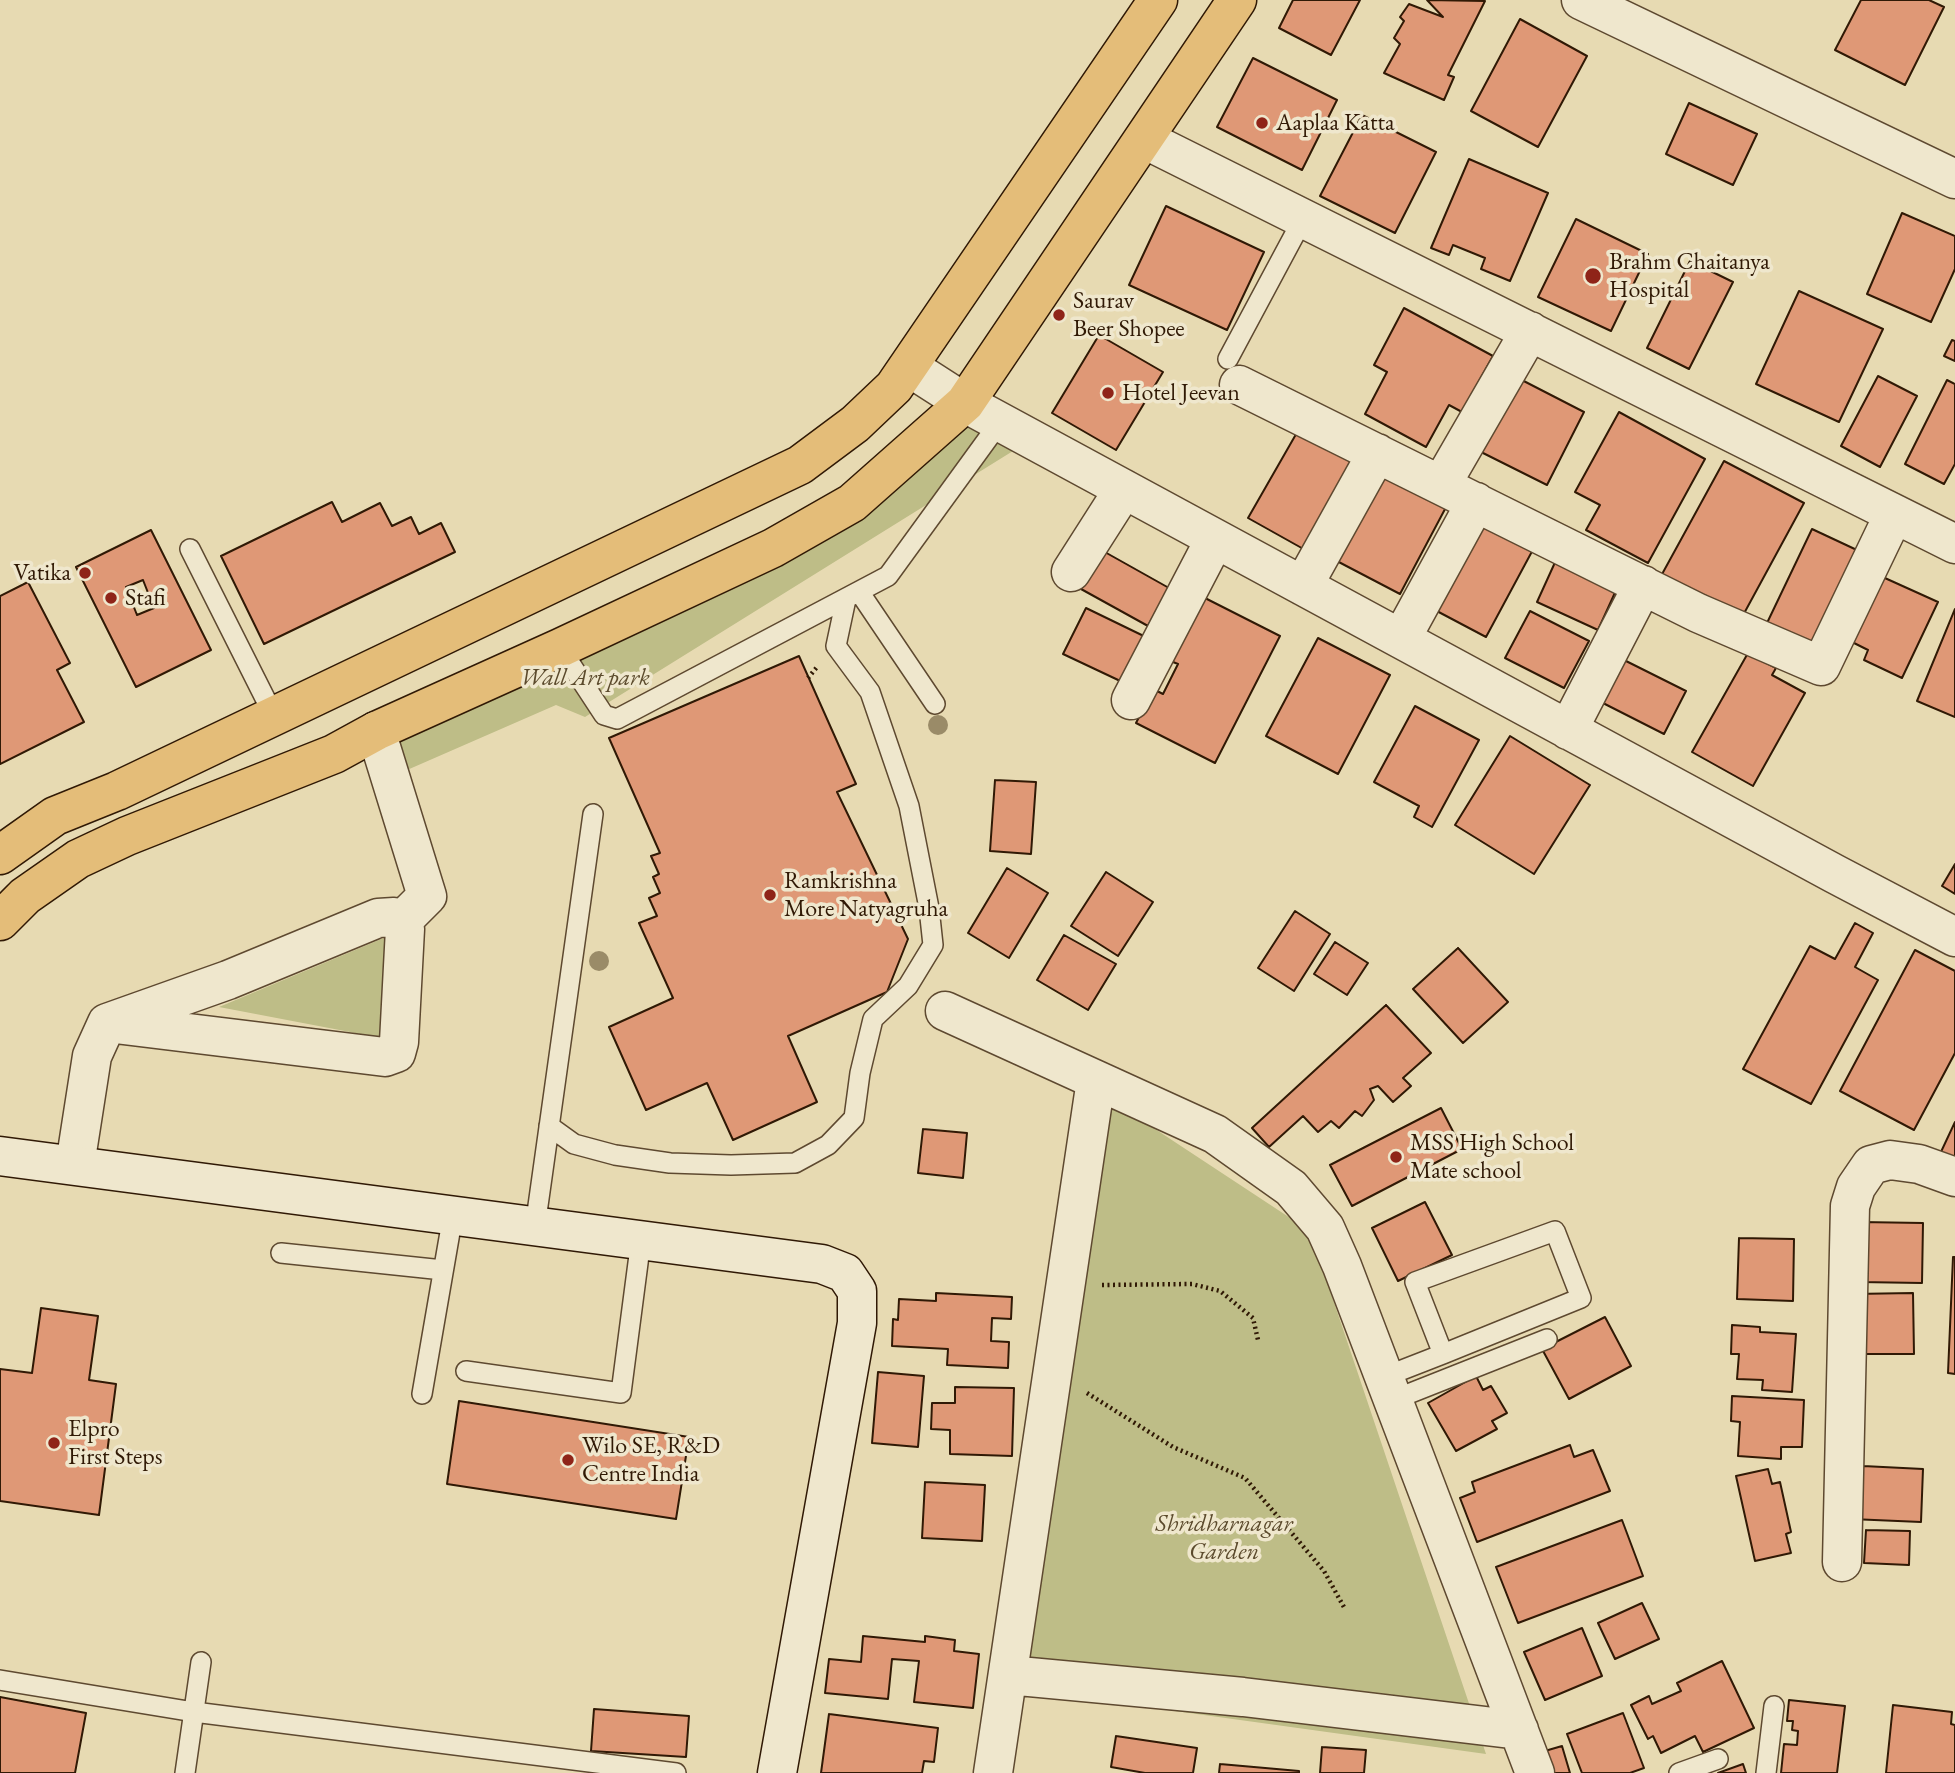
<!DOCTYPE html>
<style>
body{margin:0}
canvas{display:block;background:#e7dab2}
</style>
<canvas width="1955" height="1773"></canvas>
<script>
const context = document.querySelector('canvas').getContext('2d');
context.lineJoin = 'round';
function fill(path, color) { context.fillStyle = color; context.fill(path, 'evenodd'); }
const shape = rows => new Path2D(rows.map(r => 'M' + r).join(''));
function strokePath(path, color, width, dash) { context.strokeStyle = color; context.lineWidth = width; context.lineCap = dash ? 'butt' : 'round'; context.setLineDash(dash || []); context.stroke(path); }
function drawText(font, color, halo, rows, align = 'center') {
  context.font = font + ' "EB Garamond",serif'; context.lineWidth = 7; context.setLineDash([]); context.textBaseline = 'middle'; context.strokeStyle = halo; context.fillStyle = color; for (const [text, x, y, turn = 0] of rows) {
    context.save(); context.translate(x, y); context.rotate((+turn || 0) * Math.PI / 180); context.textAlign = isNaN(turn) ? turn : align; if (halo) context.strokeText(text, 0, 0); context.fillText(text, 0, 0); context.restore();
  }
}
const green = shape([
 [962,407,1021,446,585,717,556,705,375,784,359,749,854,510],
 [391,935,392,1040,219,1007],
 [1105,1096,1310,1231,1486,1754,1023,1690]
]);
const building = shape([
 [1293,0,1360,0,1331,55,1279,28,1293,0],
 [1427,0,1485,1,1448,75,1454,77,1444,100,1384,73,1400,44,1394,38,1404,21,1400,17,1409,4,1443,17,1427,0],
 [1861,0,1929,0,1944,7,1905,85,1835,50,1861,0],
 [1520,19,1587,56,1538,147,1471,111,1520,19],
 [1253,58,1337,100,1302,170,1217,127,1253,58],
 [1689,103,1757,134,1733,185,1666,154,1689,103],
 [1362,115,1436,152,1395,233,1320,196,1362,115],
 [1469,159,1548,193,1510,281,1481,269,1485,258,1453,245,1449,255,1431,248,1469,159],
 [1166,206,1264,252,1227,330,1129,285,1166,206],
 [1902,213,1955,236,1955,269,1931,322,1867,294,1902,213],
 [1576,219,1648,254,1611,331,1538,297,1576,219],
 [1690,261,1733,282,1689,369,1647,348,1690,261],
 [1799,291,1883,329,1839,422,1756,384,1799,291],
 [1404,308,1493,356,1462,412,1449,405,1426,447,1365,414,1387,372,1374,365,1404,308],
 [1099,335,1163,372,1116,450,1052,413,1099,335],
 [1952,340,1955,341,1955,361,1944,356,1952,340],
 [1514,376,1584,412,1547,485,1477,450,1514,376],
 [1878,376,1917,396,1880,467,1841,446,1878,376],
 [1947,380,1955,384,1955,464,1944,484,1905,464,1947,380],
 [1619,412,1705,459,1648,563,1586,530,1600,505,1575,492,1619,412],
 [1303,422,1362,455,1307,551,1248,518,1303,422],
 [1386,459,1453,494,1400,594,1333,559,1386,459],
 [1724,461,1804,503,1741,619,1661,576,1724,461],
 [332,502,342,522,380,503,392,526,411,517,419,534,441,523,455,552,264,644,221,556,332,502],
 [1483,516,1536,544,1486,637,1433,609,1483,516],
 [1812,529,1859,551,1814,645,1767,623,1812,529],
 [151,530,211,650,136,687,76,567,151,530],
 [143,580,154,608,137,615,126,587,143,580],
 [1103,551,1169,588,1148,626,1081,589,1103,551],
 [1557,558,1618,586,1598,630,1537,602,1557,558],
 [1876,574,1938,602,1902,678,1864,660,1868,650,1846,639,1876,574],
 [28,582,70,663,57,670,84,722,0,764,0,596,28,582],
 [1201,596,1280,636,1215,763,1136,723,1153,689,1163,694,1178,664,1168,660,1201,596],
 [1086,608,1154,641,1133,687,1063,654,1086,608],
 [1955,609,1955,717,1917,701,1955,609],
 [1530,611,1589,641,1564,688,1505,658,1530,611],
 [1318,638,1390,675,1338,774,1266,736,1318,638],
 [1748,653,1776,668,1772,675,1805,693,1753,786,1692,752,1748,653],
 [799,656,856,784,837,792,908,939,887,992,788,1036,817,1102,733,1140,707,1083,646,1110,609,1027,673,998,639,923,657,916,649,898,660,893,653,877,659,874,651,856,660,853,609,738,799,656],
 [1618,657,1686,691,1664,734,1597,700,1618,657],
 [1415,706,1479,740,1432,827,1414,817,1419,806,1374,782,1415,706],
 [1510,736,1590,785,1534,874,1455,825,1510,736],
 [995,780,1036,782,1031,854,990,851,995,780],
 [1955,864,1955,894,1942,886,1955,864],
 [1007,868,1048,893,1009,958,968,933,1007,868],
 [1106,872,1153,902,1118,956,1071,926,1106,872],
 [1295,911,1330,934,1294,991,1258,968,1295,911],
 [1855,923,1873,933,1855,967,1878,980,1811,1104,1743,1069,1810,946,1835,959,1855,923],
 [1064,935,1116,964,1088,1010,1037,980,1064,935],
 [1335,942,1368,963,1347,995,1314,974,1335,942],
 [1458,948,1508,1002,1463,1043,1413,989,1458,948],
 [1915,950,1955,971,1955,1053,1914,1130,1840,1091,1915,950],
 [1386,1005,1431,1053,1403,1078,1411,1086,1393,1102,1378,1086,1370,1089,1374,1100,1362,1116,1355,1111,1339,1128,1331,1121,1318,1132,1303,1116,1269,1147,1252,1128,1386,1005],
 [1441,1108,1462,1149,1352,1206,1330,1165,1441,1108],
 [1955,1122,1955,1161,1940,1154,1955,1122],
 [923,1129,967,1133,963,1178,918,1173,923,1129],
 [1425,1202,1452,1255,1398,1281,1372,1228,1425,1202],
 [1860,1222,1923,1223,1922,1283,1859,1282,1860,1222],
 [1739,1238,1794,1239,1793,1301,1737,1299,1739,1238],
 [1953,1257,1955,1257,1955,1374,1948,1373,1953,1257],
 [936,1293,1012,1297,1011,1319,992,1318,991,1341,1009,1342,1008,1368,947,1365,948,1349,892,1346,893,1319,898,1320,899,1299,936,1301,936,1293],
 [1913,1293,1914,1354,1864,1354,1853,1294,1913,1293],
 [41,1308,98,1316,89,1380,116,1384,99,1515,0,1501,0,1369,32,1373,41,1308],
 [1605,1317,1631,1366,1569,1399,1542,1349,1605,1317],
 [1732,1325,1760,1327,1760,1332,1796,1334,1792,1392,1762,1390,1763,1380,1737,1379,1739,1354,1731,1354,1732,1325],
 [878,1372,924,1376,918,1447,872,1443,878,1372],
 [1476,1376,1483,1390,1491,1386,1507,1413,1492,1421,1497,1429,1456,1451,1428,1403,1476,1376],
 [955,1387,1014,1388,1012,1456,950,1454,950,1430,931,1429,932,1403,955,1403,955,1387],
 [1732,1396,1804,1400,1802,1447,1781,1447,1781,1459,1738,1456,1740,1422,1731,1421,1732,1396],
 [459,1401,689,1437,676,1519,447,1484,459,1401],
 [1570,1445,1574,1457,1593,1450,1610,1491,1477,1542,1460,1498,1475,1492,1472,1482,1570,1445],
 [1863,1466,1923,1469,1921,1522,1851,1519,1863,1466],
 [1768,1469,1772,1484,1780,1482,1791,1532,1786,1534,1791,1553,1755,1561,1736,1476,1768,1469],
 [925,1482,985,1485,982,1541,922,1538,925,1482],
 [1622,1520,1643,1576,1518,1623,1496,1567,1622,1520],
 [1866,1530,1910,1531,1909,1565,1864,1563,1866,1530],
 [1642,1603,1659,1639,1615,1659,1598,1623,1642,1603],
 [1582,1628,1602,1676,1545,1700,1524,1652,1582,1628],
 [863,1636,925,1642,925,1636,955,1640,954,1651,979,1654,973,1708,914,1702,919,1661,892,1659,888,1699,825,1693,829,1659,861,1662,863,1636],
 [1722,1661,1754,1728,1703,1752,1695,1736,1661,1753,1653,1736,1648,1739,1631,1705,1649,1696,1652,1704,1681,1691,1677,1683,1722,1661],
 [0,1697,86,1713,75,1773,0,1773,0,1697],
 [1789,1700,1845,1706,1837,1773,1781,1773,1784,1744,1797,1745,1798,1731,1792,1730,1793,1721,1787,1721,1789,1700],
 [1893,1705,1952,1712,1951,1724,1955,1725,1955,1773,1886,1773,1893,1705],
 [594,1709,689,1716,686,1757,591,1751,594,1709],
 [1623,1713,1644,1768,1630,1773,1582,1773,1567,1734,1623,1713],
 [829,1714,938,1728,934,1762,924,1761,922,1773,821,1773,829,1714],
 [1116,1736,1197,1748,1193,1773,1145,1773,1111,1767,1116,1736],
 [1562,1746,1570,1773,1544,1773,1538,1753,1562,1746],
 [1322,1747,1366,1750,1364,1773,1320,1773,1322,1747],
 [1220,1764,1299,1771,1299,1773,1219,1773,1220,1764],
 [1743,1764,1746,1773,1718,1773,1743,1764]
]);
const path = shape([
 [808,678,817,667],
 [1102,1285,1192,1284,1220,1291,1253,1318,1258,1340],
 [1087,1393,1173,1447,1245,1478,1324,1571,1345,1609]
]);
const lane = shape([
 [1228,359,1304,217],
 [190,549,274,716],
 [860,593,935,704],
 [560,648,604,715,617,719,888,576,1000,422],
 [549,1126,574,1144,615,1155,670,1163,731,1165,795,1163,828,1145,854,1118,860,1073,873,1019,908,986,933,945,929,908,909,806,870,692,836,646,846,599],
 [535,1227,593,814],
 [281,1253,443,1270],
 [466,1371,621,1393,641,1240],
 [1384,1377,1443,1354,1581,1298,1555,1231,1415,1282,1443,1354],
 [422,1394,453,1215],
 [1393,1400,1547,1339],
 [0,1680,194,1712,676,1773],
 [185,1773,201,1662],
 [1679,1773,1718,1759],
 [1766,1773,1774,1706]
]);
const street = shape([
 [1581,0,1955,179],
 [1144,139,1955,544],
 [909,367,965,403,1835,874,1955,937],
 [1239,385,1698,613,1821,666,1894,514],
 [1441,485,1530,331],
 [1071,572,1124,489],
 [1303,586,1377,453],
 [1401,639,1476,502],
 [1131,700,1215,539],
 [1568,730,1643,585],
 [376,731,427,896,400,923],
 [945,1011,1215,1134,1291,1188,1325,1228,1342,1266,1535,1773],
 [75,1165,92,1056,107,1023,228,980,378,918,394,917,405,929,399,1042,396,1053,385,1057,107,1023],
 [1842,1562,1850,1206,1856,1187,1871,1165,1890,1160,1919,1164,1955,1177],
 [1008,1675,1243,1697,1519,1730],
 [993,1773,1096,1080]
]);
const secondary = shape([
 [0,1156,822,1264,845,1273,857,1291,857,1323,777,1773]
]);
const primary = shape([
 [0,855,55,816,117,791,800,465,855,424,894,387,1158,0],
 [0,921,25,896,78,859,127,836,334,754,376,731,560,648,773,548,852,503,965,403,1237,0]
]);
const trees = [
 [938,725],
 [599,961]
];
const markers = [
 [1262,123,7,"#8f2418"],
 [1593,276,9,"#8f2418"],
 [1059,315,7,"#8f2418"],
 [1108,393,7,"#8f2418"],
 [85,573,7,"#8f2418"],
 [111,598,7,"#8f2418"],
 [770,895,7,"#8f2418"],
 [1396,1157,7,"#8f2418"],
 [54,1443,7,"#8f2418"],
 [568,1460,7,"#8f2418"]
];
const poiNames = [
 ["Aaplaa Katta",1276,123],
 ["Brahm Chaitanya",1609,262],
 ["Hospital",1609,290],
 ["Saurav",1073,301],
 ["Beer Shopee",1073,329],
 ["Hotel Jeevan",1122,393],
 ["Vatika",71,573,"right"],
 ["Stafi",125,598],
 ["Ramkrishna",784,881],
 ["More Natyagruha",784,909],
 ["MSS High School",1410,1143],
 ["Mate school",1410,1171],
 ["Elpro",68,1429],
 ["First Steps",68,1457],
 ["Wilo SE, R&D",582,1446],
 ["Centre India",582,1474]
];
const parkNames = [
 ["Wall Art park",585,678],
 ["Shridharnagar",1224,1524],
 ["Garden",1224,1552]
];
fill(green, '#bebd87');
fill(building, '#df9876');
strokePath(building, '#301905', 2);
strokePath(lane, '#5e4930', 22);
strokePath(street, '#5e4930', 41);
strokePath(secondary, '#301905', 41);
strokePath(primary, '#301905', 41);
strokePath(path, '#301905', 4.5, [2, 3.5]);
strokePath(lane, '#efe7cd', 19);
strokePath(street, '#efe7cd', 38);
strokePath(secondary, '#efe7cd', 38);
strokePath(primary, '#e4bd79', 38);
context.fillStyle = '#9a8b68';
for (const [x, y] of trees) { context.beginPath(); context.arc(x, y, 10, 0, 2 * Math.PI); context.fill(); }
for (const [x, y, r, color] of markers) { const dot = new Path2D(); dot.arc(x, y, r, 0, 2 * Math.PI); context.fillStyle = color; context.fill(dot); strokePath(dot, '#efe7cd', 2.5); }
drawText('24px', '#301905', '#efe7cd', poiNames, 'left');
drawText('italic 24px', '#5b4a2c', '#efe7cd', parkNames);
</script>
